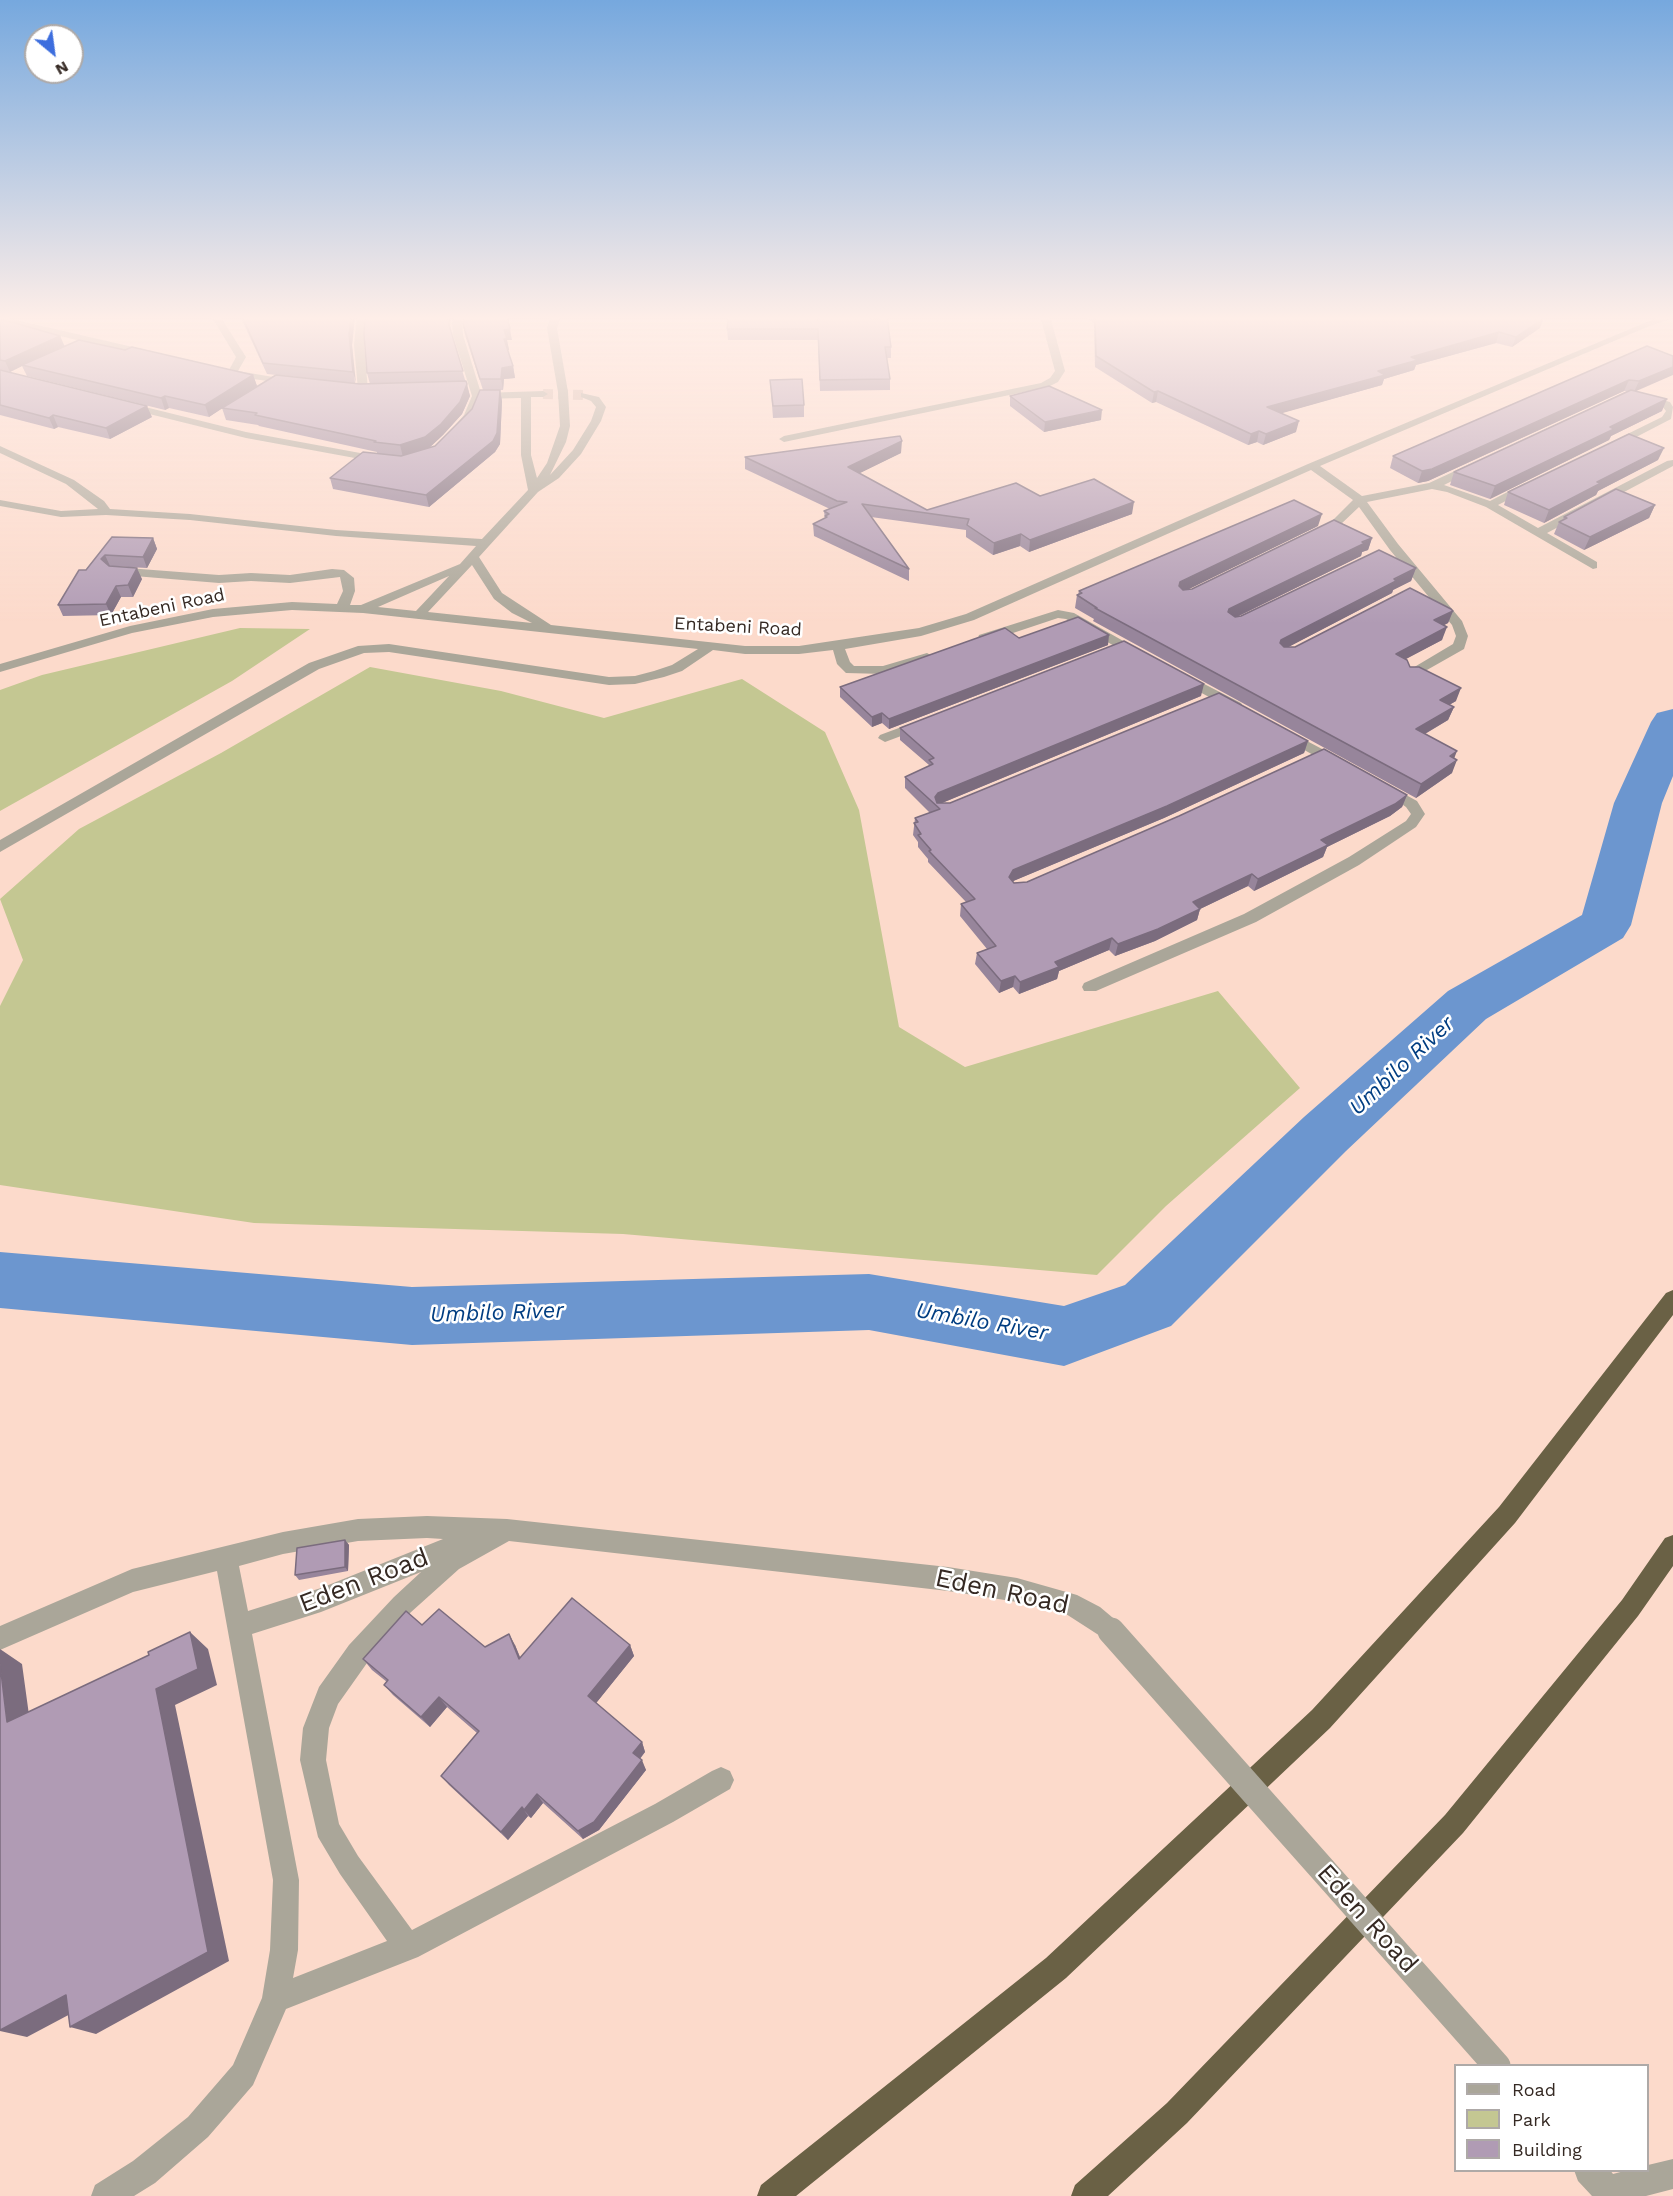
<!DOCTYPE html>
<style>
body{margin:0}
#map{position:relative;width:1673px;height:2196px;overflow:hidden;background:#fcdacb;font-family:"Work Sans",sans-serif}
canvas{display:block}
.legend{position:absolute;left:1454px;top:2064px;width:195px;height:108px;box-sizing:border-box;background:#fff;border:2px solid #aea9a7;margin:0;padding:8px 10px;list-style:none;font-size:18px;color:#352923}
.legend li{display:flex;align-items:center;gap:12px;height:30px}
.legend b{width:30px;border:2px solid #aea9a7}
.north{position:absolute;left:24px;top:24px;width:60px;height:60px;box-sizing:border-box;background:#fff;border:2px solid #aea9a7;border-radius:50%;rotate:151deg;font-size:16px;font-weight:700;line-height:24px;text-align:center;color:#352923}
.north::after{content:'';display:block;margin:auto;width:21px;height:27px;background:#3d6ede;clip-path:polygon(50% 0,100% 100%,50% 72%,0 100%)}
</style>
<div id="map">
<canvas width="1673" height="2196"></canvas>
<ul class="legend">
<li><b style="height:8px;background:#aaa699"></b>Road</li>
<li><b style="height:16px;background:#c4c792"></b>Park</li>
<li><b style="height:16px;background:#b09bb4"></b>Building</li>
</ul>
<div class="north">N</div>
</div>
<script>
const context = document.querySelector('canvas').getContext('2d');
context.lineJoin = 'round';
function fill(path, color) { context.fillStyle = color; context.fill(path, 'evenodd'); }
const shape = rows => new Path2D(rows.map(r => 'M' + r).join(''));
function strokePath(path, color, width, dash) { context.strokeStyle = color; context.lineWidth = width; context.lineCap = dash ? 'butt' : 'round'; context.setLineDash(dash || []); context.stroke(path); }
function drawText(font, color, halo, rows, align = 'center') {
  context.font = font + ' "Work Sans",sans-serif'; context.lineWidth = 5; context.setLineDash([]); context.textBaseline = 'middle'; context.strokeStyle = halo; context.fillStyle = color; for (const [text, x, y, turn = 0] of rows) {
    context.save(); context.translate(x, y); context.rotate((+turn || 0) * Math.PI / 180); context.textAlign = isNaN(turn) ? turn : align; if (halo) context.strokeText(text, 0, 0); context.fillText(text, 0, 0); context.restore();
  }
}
const green = shape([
 [240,628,310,629,232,681,0,811,0,690,42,675],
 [370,667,501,691,604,718,742,679,825,732,859,810,899,1027,965,1067,1218,991,1300,1088,1166,1206,1097,1275,623,1234,254,1223,0,1185,0,1006,23,960,0,899,79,829,221,753]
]);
const river = shape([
 [1673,709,1673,776,1662,803,1631,925,1623,938,1486,1019,1346,1151,1171,1326,1064,1366,869,1330,412,1345,0,1308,0,1252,412,1287,869,1274,1064,1306,1125,1285,1304,1117,1448,991,1582,915,1614,803,1651,722,1657,713,1673,709]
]);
const minorTunnel = shape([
 [543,394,585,395]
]);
const minor = shape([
 [211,316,220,316,246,357,238,371,291,380,295,381,295,385,226,375,224,373,229,370,236,357,211,316],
 [357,316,367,316,364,345,368,390,363,393,358,390,354,345,357,316],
 [455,316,464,316,462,322,463,335,481,393,543,391,548,394,543,397,531,397,531,455,537,478,547,463,560,426,558,392,547,328,551,316,561,316,557,328,568,392,570,426,566,442,550,475,573,450,591,421,596,407,591,401,581,397,581,393,599,397,606,407,601,421,581,454,559,478,538,492,479,557,502,593,551,625,745,646,799,646,919,628,966,614,1308,464,1661,316,1673,316,1673,318,1647,327,1320,466,1362,496,1429,483,1470,464,1478,464,1478,468,1444,485,1490,501,1525,483,1533,483,1533,487,1498,505,1538,528,1667,461,1673,460,1673,466,1547,533,1597,562,1597,568,1593,569,1486,507,1447,492,1432,489,1367,502,1398,544,1462,621,1468,636,1464,649,1411,679,1406,678,1404,675,1406,672,1453,644,1456,636,1452,625,1390,550,1359,507,1340,525,1320,536,1312,536,1312,532,1332,521,1353,500,1311,470,974,620,921,636,845,649,850,662,854,666,883,666,927,653,934,657,932,660,884,674,846,673,837,664,833,650,799,654,745,654,713,650,682,671,664,677,635,684,609,685,389,652,364,653,319,669,0,852,0,840,309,663,358,646,389,644,609,677,635,676,654,671,672,665,698,649,363,613,292,610,213,617,132,633,0,672,0,664,130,626,213,609,292,602,337,604,343,591,340,577,290,583,251,581,219,583,110,574,108,571,114,567,219,575,251,573,290,575,332,569,344,570,354,578,355,591,350,605,361,605,460,564,476,546,336,536,190,520,106,515,61,517,0,506,0,500,61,511,98,509,66,484,0,453,0,446,74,480,104,501,110,509,190,514,336,530,482,539,528,490,521,455,521,398,481,399,473,418,462,430,454,430,453,428,464,415,472,396,453,335,452,322,455,316],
 [472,565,494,599,512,613,532,623,428,612,472,565],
 [449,576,416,611,378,607,449,576],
 [1040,316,1050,316,1065,371,1058,382,1048,387,784,442,779,439,784,436,1041,383,1050,378,1055,371,1040,316],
 [3,317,150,351,155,354,150,357,0,322,0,318,3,317],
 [1642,394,1670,402,1673,407,1671,419,1615,448,1607,448,1607,444,1662,417,1666,411,1662,406,1638,399,1638,395,1642,394],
 [125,402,246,432,382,457,387,460,382,463,246,438,121,407,121,403,125,402],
 [1058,610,1074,613,1148,655,1146,658,1136,658,1066,619,1058,618,989,641,979,641,978,638,979,635,1058,610],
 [1181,672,1241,703,1243,706,1236,710,1231,709,1176,679,1174,676,1176,673,1181,672],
 [923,719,930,723,928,726,885,742,878,738,880,735,923,719],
 [1286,730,1343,760,1345,763,1343,766,1333,766,1281,737,1279,734,1281,731,1286,730],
 [1384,783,1417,801,1425,814,1416,827,1359,865,1256,922,1096,991,1084,991,1082,987,1084,983,1244,914,1349,857,1406,821,1411,814,1406,807,1377,787,1384,783],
 [427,1516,507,1519,948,1567,1017,1578,1077,1595,1100,1607,1119,1623,1123,1631,1119,1639,1111,1643,1066,1614,1017,1602,948,1591,509,1541,459,1569,410,1613,367,1663,338,1704,329,1728,326,1760,339,1824,358,1856,412,1930,655,1804,712,1771,721,1767,730,1771,734,1780,730,1789,673,1822,418,1957,286,2009,253,2085,208,2137,155,2183,134,2196,91,2196,95,2185,133,2161,188,2117,233,2065,262,1998,270,1950,273,1880,217,1571,133,1592,0,1650,0,1626,132,1569,283,1532,358,1519,427,1516],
 [427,1538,443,1539,321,1588,248,1611,239,1566,283,1554,358,1541,427,1538],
 [421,1572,394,1597,349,1645,319,1687,303,1728,300,1760,318,1837,340,1874,387,1941,293,1978,298,1950,299,1880,252,1634,321,1612,421,1572],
 [1673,2159,1673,2189,1646,2196,1592,2196,1578,2181,1574,2170,1610,2170,1613,2174,1628,2170,1648,2170,1648,2165,1673,2159]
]);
const highway = shape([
 [1673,1290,1673,1315,1515,1523,1330,1728,1066,1978,796,2196,757,2196,761,2185,1046,1958,1312,1710,1499,1507,1666,1293,1673,1290],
 [1673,1535,1673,1566,1638,1616,1463,1833,1187,2123,1108,2196,1071,2196,1075,2185,1167,2103,1445,1815,1622,1600,1665,1538,1673,1535]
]);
const minorBridge = shape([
 [1111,1631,1497,2066]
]);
const wall = shape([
 [240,316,355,316,352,345,355,383,370,384,367,373,365,316,453,316,450,322,450,331,470,396,462,414,443,435,429,448,435,446,472,409,483,390,465,335,463,324,512,340,507,340,509,350,508,350,513,366,515,378,504,379,503,390,500,390,502,401,500,444,495,452,429,507,333,489,330,478,377,453,377,452,259,426,258,425,226,420,222,408,209,417,169,408,165,410,27,376,22,366,10,372,1,371,152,417,110,439,58,427,54,429,0,415,0,320,60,336,64,346,125,350,253,375,257,386,297,377,267,374],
 [1084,316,1539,316,1540,328,1512,347,1496,343,1416,365,1414,370,1384,379,1382,385,1281,413,1296,432,1263,445,1257,442,1248,445,1156,402,1152,403,1095,367,1094,323],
 [818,321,891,347,891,358,887,358,890,379,890,390,820,391,818,340,728,340,727,329],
 [1647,346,1637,391,1662,411,1611,436,1609,440,1490,499,1450,485,1454,472,1627,391,1624,391,1428,481,1418,483,1390,468,1393,456],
 [770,380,804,405,804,417,773,418],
 [1010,396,1101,420,1044,432,1010,406],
 [901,453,859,473,927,510,1040,496,1132,514,1029,552,1020,546,993,555,966,537,966,530,871,517,909,569,909,581,814,536,813,524,825,519,824,511,830,509,745,469,745,457],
 [1658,460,1598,491,1596,495,1544,523,1504,505,1508,492],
 [1655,505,1649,518,1584,550,1554,534,1559,522,1562,521,1564,517],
 [1318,526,1188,589,1192,589,1372,538,1368,550,1362,552,1361,556,1237,617,1416,568,1411,581,1393,590,1392,593,1288,647,1295,647,1453,611,1448,623,1444,625,1442,640,1405,659,1410,667,1456,701,1449,705,1454,707,1448,720,1425,734,1454,758,1452,773,1416,798,1093,621,1094,619,1075,608,1077,595,1078,595,1079,591],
 [112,537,153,538,157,549,147,568,110,566,142,579,133,597,121,597,111,615,63,616,58,605],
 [1019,638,1108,645,889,729,882,723,872,727,840,697,840,687],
 [1201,696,942,803,950,803,1308,741,1304,753,1164,818,1013,881,1014,883,1027,882,1407,795,1402,807,1390,816,1327,847,1323,857,1254,891,1248,886,1200,909,1197,920,1155,941,1115,956,1109,950,1059,971,1057,979,1019,994,1013,987,999,993,975,964,977,953,987,949,960,916,961,904,966,902,928,862,928,859,918,847,918,842,913,835,915,818,930,813,905,788,905,777,929,766,929,765,900,740,900,728],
 [345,1540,349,1545,348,1571,299,1580,295,1575],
 [515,1645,520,1657,630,1645,634,1656,596,1703,642,1742,645,1752,640,1759,646,1770,599,1830,583,1839,543,1803,531,1818,528,1816,508,1840,449,1785,441,1776,477,1733,447,1707,430,1727,393,1695,384,1685,387,1682,372,1670,363,1659,485,1647]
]);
const shadedWall = shape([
 [351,316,355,316,352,345,356,383,353,372,349,334],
 [448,316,453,316,450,322,451,336],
 [1544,318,1540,328,1512,347,1516,337],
 [510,329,512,340,507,340,509,350,506,350,504,339,504,330],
 [1499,332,1496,343,1416,365,1414,370,1384,379,1382,385,1265,418,1267,407,1378,371,1411,357],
 [60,336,65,347,22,365,22,366,10,372,5,361],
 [513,366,515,378,504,379,503,390,501,379,502,368],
 [1673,367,1673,375,1634,392,1639,381],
 [253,375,257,386,209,417,205,405],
 [1629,380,1624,391,1428,481,1418,483,1422,471],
 [467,384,470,396,462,414,443,435,428,449,403,457,400,445],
 [500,390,502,401,500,444,495,452,429,507,426,495],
 [1158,391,1156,402,1152,403,1154,392],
 [165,396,169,408,165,410,161,398],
 [1667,399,1662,411,1611,436,1609,440,1490,499,1495,486,1610,427],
 [147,406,152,417,110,439,106,428],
 [1102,410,1101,420,1044,432,1045,422],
 [53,415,58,427,54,429,49,418],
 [1299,421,1296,432,1263,445,1266,434],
 [1259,431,1257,442,1248,445,1251,434],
 [902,441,901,453,848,479,848,467],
 [1664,448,1658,460,1598,491,1596,495,1544,523,1549,510,1597,482],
 [1134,502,1132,514,1029,552,1030,540],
 [1655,505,1649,518,1584,550,1590,537],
 [1322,514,1318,526,1177,595,1180,582],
 [1021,534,1020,546,993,555,994,543],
 [153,538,157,549,147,568,143,557],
 [1372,538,1368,550,1362,552,1361,556,1226,622,1225,625,1229,609],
 [105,555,110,566,106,570,101,559],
 [137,568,142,579,133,597,128,585],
 [1416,568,1411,581,1393,590,1392,593,1277,653,1281,640],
 [116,586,121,597,111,615,106,604],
 [1453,611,1448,623,1429,633,1434,620],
 [1447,627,1442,640,1391,667,1396,654],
 [1109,635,1108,645,889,729,889,719],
 [1204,684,1201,696,937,805,935,797,938,793],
 [1461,688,1456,701,1435,713,1440,700],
 [1454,707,1448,720,1411,742,1416,729],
 [882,713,882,723,872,727,872,717],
 [1308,741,1304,753,1164,818,1011,882,1009,877,1013,870],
 [1457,751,1452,764,1457,760,1452,773,1416,798,1421,784,1450,756],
 [1407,795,1402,807,1390,816,1327,847,1323,857,1254,891,1258,879,1321,840],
 [1252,874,1248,886,1200,909,1197,920,1155,941,1115,956,1118,944,1193,902],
 [1112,938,1109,950,1059,971,1057,979,1019,994,1020,982,1055,962],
 [1015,976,1013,987,999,993,1001,981],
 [345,1540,349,1545,348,1571,345,1567],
 [190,1632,208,1649,217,1685,175,1705,229,1961,96,2034,70,2027,156,1689],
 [509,1634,515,1645,525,1670,519,1659],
 [630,1645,634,1656,593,1707,588,1696],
 [0,1649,22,1664,32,1737,7,1722,0,1664],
 [439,1697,447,1707,430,1727,421,1717],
 [642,1742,645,1752,637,1762,633,1753],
 [642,1760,646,1770,599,1830,583,1839,578,1831],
 [537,1794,543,1803,531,1818,524,1810],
 [522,1807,528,1816,508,1840,501,1832],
 [66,1995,91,2003,27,2037,0,2031,0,2030]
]);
const building = shape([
 [242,316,351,316,349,334,353,372,263,363,242,316],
 [365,316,448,316,449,325,463,371,367,373,364,334,365,316],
 [464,316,507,316,510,329,504,330,507,339,504,339,513,366,502,368,501,379,480,379,463,324,464,316],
 [728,316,815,316,818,321,818,319,825,316,865,316,875,320,887,316,891,347,885,347,890,379,820,380,818,329,727,329,728,316],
 [1095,316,1539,316,1544,318,1516,337,1499,332,1411,357,1418,360,1378,371,1385,375,1267,407,1299,421,1266,434,1259,431,1251,434,1158,391,1154,392,1096,356,1095,316],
 [0,320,8,321,60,336,5,361,0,360,0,320],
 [79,340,125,350,132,347,253,375,205,405,165,396,161,398,22,365,79,340],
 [1647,346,1673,356,1673,367,1639,381,1629,380,1432,469,1422,471,1393,456,1647,346],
 [0,370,147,406,106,428,53,415,49,418,0,405,0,370],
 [276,375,360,384,466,381,467,384,460,402,441,424,425,437,400,445,374,442,376,441,255,415,257,413,222,408,276,375],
 [802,379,804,405,773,406,770,380,802,379],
 [1049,386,1102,410,1045,422,1010,396,1049,386],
 [480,390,500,390,497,433,493,441,426,495,330,478,363,452,401,456,435,446,472,409,480,390],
 [1631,390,1667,399,1610,427,1614,429,1495,486,1454,472,1631,390],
 [1629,434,1664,448,1597,482,1601,483,1549,510,1508,492,1629,434],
 [900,436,902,441,848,467,927,510,1016,483,1040,496,1094,479,1134,502,1030,540,1021,534,994,543,967,525,969,519,862,504,909,569,813,524,827,517,825,516,829,514,824,511,847,502,837,501,745,457,900,436],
 [1616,489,1655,505,1590,537,1559,522,1567,518,1564,517,1616,489],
 [1294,500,1322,514,1180,582,1179,586,1183,590,1192,589,1334,520,1372,538,1362,542,1365,543,1229,609,1228,612,1235,617,1241,616,1379,550,1416,568,1394,579,1396,581,1281,640,1280,643,1284,647,1295,647,1410,588,1451,609,1453,611,1434,620,1447,627,1396,654,1407,660,1410,667,1419,667,1461,688,1440,700,1454,707,1416,729,1457,751,1450,756,1457,760,1421,784,1095,608,1097,608,1077,595,1082,593,1079,591,1294,500],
 [112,537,153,538,143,557,105,555,101,559,109,566,137,568,128,585,116,586,106,604,58,605,79,570,86,570,112,537],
 [1078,617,1109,635,889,719,882,713,872,717,840,687,1005,628,1019,638,1078,617],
 [1124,641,1204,684,938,793,935,797,937,803,950,803,1219,693,1308,741,1167,806,1013,870,1009,877,1014,883,1027,882,1179,816,1324,749,1407,795,1395,804,1321,840,1328,845,1258,879,1252,874,1193,902,1200,909,1158,929,1118,944,1112,938,1055,962,1059,967,1020,982,1015,976,1001,981,977,953,996,946,961,904,975,899,929,851,931,850,918,835,921,834,914,823,918,822,915,818,940,809,905,777,933,764,929,760,934,758,900,728,1124,641],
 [345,1540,345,1567,295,1575,297,1548,345,1540],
 [572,1598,630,1645,588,1696,642,1742,633,1753,642,1760,594,1822,578,1831,537,1794,524,1810,522,1807,501,1832,441,1776,479,1731,439,1697,421,1717,384,1685,388,1680,363,1659,406,1611,422,1625,439,1609,485,1647,509,1634,519,1659,572,1598],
 [190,1632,198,1669,156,1689,208,1952,70,2027,66,1995,0,2030,0,1664,7,1722,149,1655,148,1652,190,1632]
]);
const farStreetnames = [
 ["Entabeni Road",162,608,-12],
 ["Entabeni Road",738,627,3]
];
const waterNames = [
 ["Umbilo River",1402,1066,-43],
 ["Umbilo River",497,1313,-2],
 ["Umbilo River",982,1322,10]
];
const nearStreetnames = [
 ["Eden Road",364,1581,-21],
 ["Eden Road",1002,1592,12],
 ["Eden Road",1367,1919,48]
];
fill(green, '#c4c792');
fill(river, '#6c96cf');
strokePath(minorTunnel, '#d4b7a9', 10, [10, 5]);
fill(minor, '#aaa699');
fill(highway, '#6a6145');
strokePath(minorBridge, '#aaa699', 27);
fill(wall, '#97859b');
fill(shadedWall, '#7b6c7e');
fill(building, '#b09bb4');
strokePath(building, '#7b6c7e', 1.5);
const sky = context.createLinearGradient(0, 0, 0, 624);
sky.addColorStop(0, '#76a8de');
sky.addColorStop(0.51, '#feeee8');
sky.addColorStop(1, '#feeee800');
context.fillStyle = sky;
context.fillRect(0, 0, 1673, 624);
drawText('18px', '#352923', '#fff', farStreetnames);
drawText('italic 22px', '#003d81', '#fff', waterNames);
drawText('26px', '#352923', '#fff', nearStreetnames);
</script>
